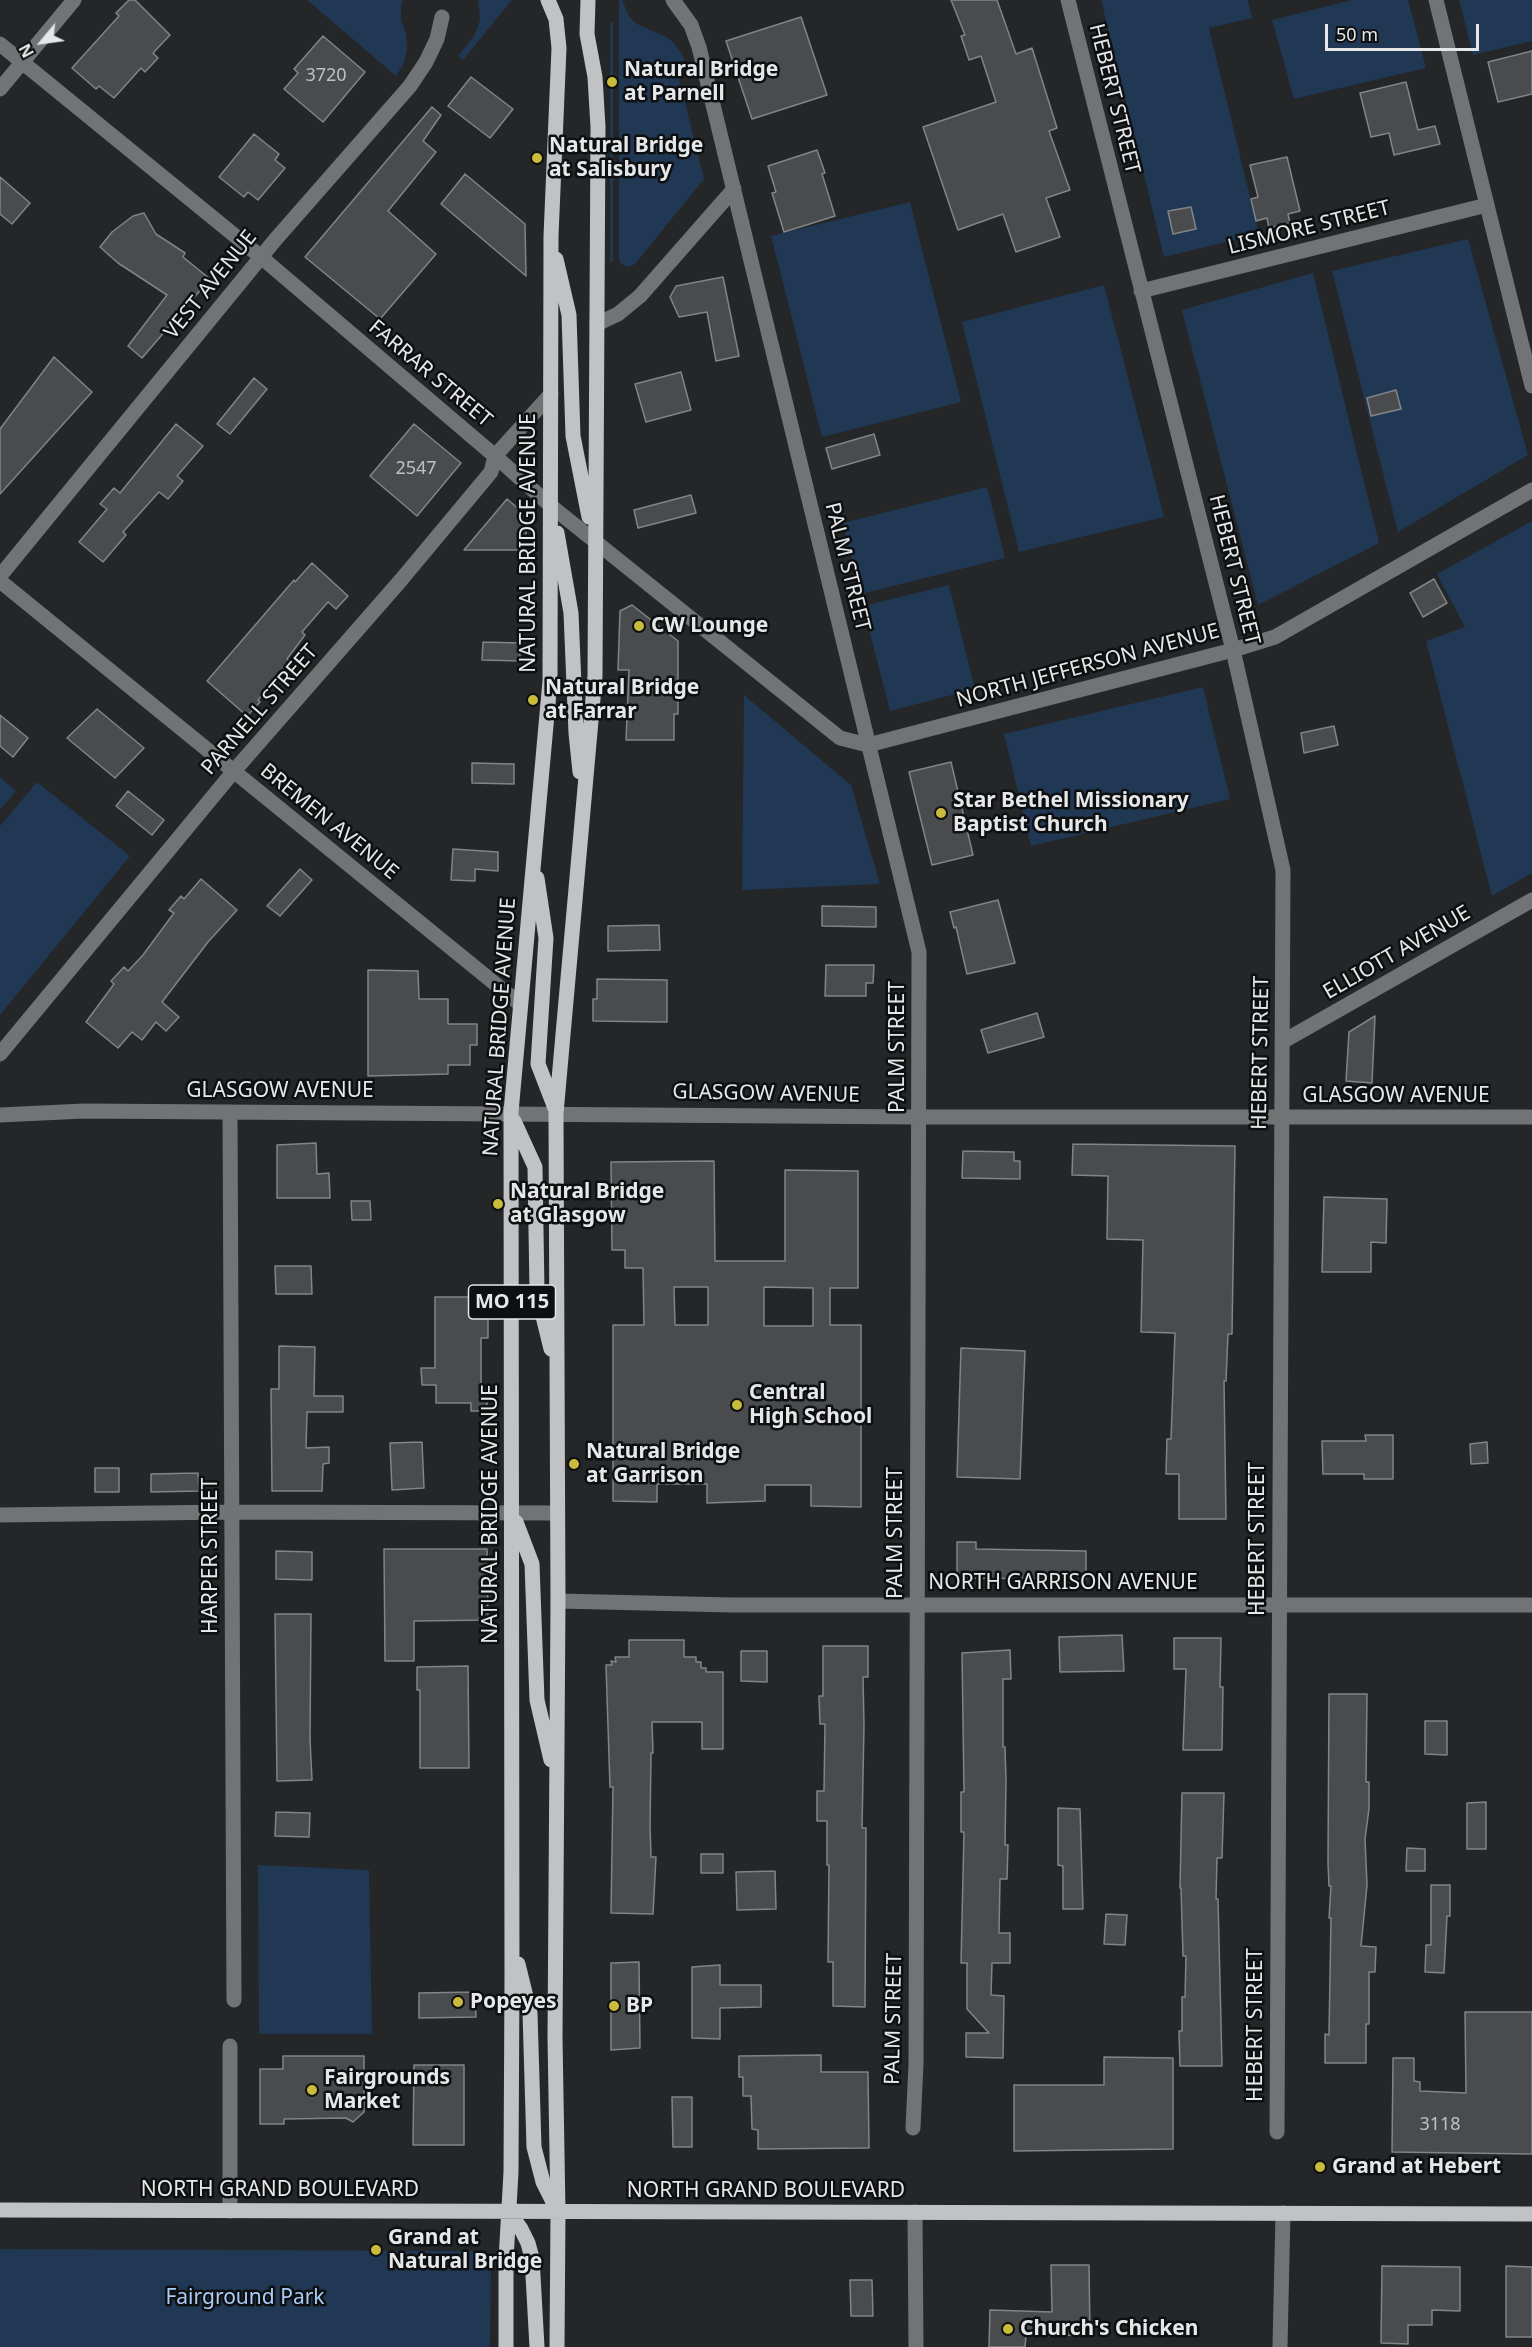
<!DOCTYPE html>
<style>
body{margin:0}
#map{position:relative;width:1532px;height:2347px;overflow:hidden;background:#242628;font-family:"Noto Sans",sans-serif}
canvas{display:block}
.north{position:absolute;left:12px;top:12px;width:60px;height:60px;-webkit-text-stroke:4px #0e0f10;paint-order:stroke;rotate:241deg;font-size:16px;font-weight:700;line-height:24px;text-align:center;color:#e5e7e8}
.north::after{content:'';display:block;margin:auto;width:21px;height:27px;background:#e5e7e8;clip-path:polygon(50% 0,100% 100%,50% 72%,0 100%)}
.scale{position:absolute;left:1325px;top:24px;width:154px;height:27px;box-sizing:border-box;border:3px solid #e5e7e8;border-top:0;padding-left:8px;font-size:18px;line-height:21px;white-space:nowrap;color:#e5e7e8;-webkit-text-stroke:4px #0e0f10;paint-order:stroke}
</style>
<div id="map">
<canvas width="1532" height="2347"></canvas>
<div class="north">N</div>
<div class="scale">50 m</div>
</div>
<script>
const context = document.querySelector('canvas').getContext('2d');
context.lineJoin = 'round';
function fill(path, color) { context.fillStyle = color; context.fill(path, 'evenodd'); }
const shape = rows => new Path2D(rows.map(r => 'M' + r).join(''));
function strokePath(path, color, width, dash) { context.strokeStyle = color; context.lineWidth = width; context.lineCap = dash ? 'butt' : 'round'; context.setLineDash(dash || []); context.stroke(path); }
function drawText(font, color, halo, rows, align = 'center') {
  context.font = font + ' "Noto Sans",sans-serif'; context.lineWidth = 5; context.setLineDash([]); context.textBaseline = 'middle'; context.strokeStyle = halo; context.fillStyle = color; for (const [text, x, y, turn = 0] of rows) {
    context.save(); context.translate(x, y); context.rotate((+turn || 0) * Math.PI / 180); context.textAlign = isNaN(turn) ? turn : align; if (halo) context.strokeText(text, 0, 0); context.fillText(text, 0, 0); context.restore();
  }
}
const green = shape([
 [307,0,403,0,401,7,401,20,406,34,407,48,404,63,396,76],
 [478,0,512,0,463,60,458,56,474,36,480,20],
 [619,0,622,0,629,16,635,23,666,37,673,42,682,54,684,60,675,63,704,179,635,264,629,267,621,264,619,259],
 [1101,0,1248,0,1252,18,1209,28,1259,234,1164,257],
 [1352,0,1408,0,1426,68,1294,99,1272,20],
 [1459,0,1532,0,1532,41,1473,55],
 [610,23,613,23,613,262,610,261],
 [910,202,961,402,822,437,771,236],
 [1468,239,1528,455,1398,532,1332,271],
 [1313,273,1379,543,1258,605,1182,310],
 [1104,285,1164,517,1019,552,962,322],
 [987,487,1005,558,861,594,843,523],
 [1532,521,1532,873,1492,896,1426,641,1465,627,1437,574],
 [949,585,975,689,890,711,863,606],
 [1203,687,1230,799,1031,846,1004,734],
 [744,695,851,785,880,884,742,890],
 [0,777,16,791,0,810],
 [37,782,130,856,0,1015,0,826],
 [258,1865,369,1870,372,2034,259,2034],
 [0,2249,477,2251,486,2256,491,2265,490,2347,0,2347]
]);
const building = shape([
 [129,0,135,0,170,35,153,53,158,58,145,72,141,68,114,98,99,86,96,89,72,68,119,16,116,13,129,0],
 [951,0,997,0,1016,54,1032,48,1057,128,1049,131,1070,190,1046,198,1060,237,1016,252,1003,214,958,230,923,127,996,102,981,56,969,60,961,36,965,35,951,0],
 [801,17,827,95,752,119,726,41,801,17],
 [323,36,365,72,323,122,284,89,298,73,294,69,323,36],
 [1532,51,1532,94,1498,102,1488,62,1532,51],
 [471,77,513,109,490,138,448,106,471,77],
 [1406,82,1418,130,1435,126,1440,144,1394,155,1389,133,1371,137,1360,93,1406,82],
 [432,107,441,115,423,141,436,152,388,211,436,254,380,319,305,257,432,107],
 [254,134,279,154,275,160,285,168,258,200,248,192,244,197,219,177,254,134],
 [817,150,825,173,822,174,835,216,784,232,772,193,776,192,768,166,817,150],
 [1287,157,1300,211,1288,214,1290,223,1269,228,1267,218,1256,221,1251,199,1258,197,1250,165,1287,157],
 [465,174,525,224,526,276,441,204,465,174],
 [0,177,30,203,12,224,0,214,0,177],
 [1191,207,1196,229,1173,234,1168,211,1191,207],
 [144,213,156,234,185,253,183,257,210,279,142,358,128,346,167,295,118,263,100,247,112,232,133,216,144,213],
 [723,277,739,356,716,361,707,312,679,317,670,297,676,286,723,277],
 [54,357,92,392,0,494,0,429,54,357],
 [681,372,691,410,646,422,635,384,681,372],
 [254,378,267,389,230,434,217,424,254,378],
 [1396,390,1401,409,1371,416,1367,398,1396,390],
 [176,424,203,446,177,476,183,481,168,499,159,492,123,532,126,535,103,562,79,542,107,509,100,504,114,488,120,493,176,424],
 [414,424,461,463,417,516,370,476,414,424],
 [874,434,880,455,832,469,826,448,874,434],
 [691,495,696,513,638,528,634,510,691,495],
 [507,499,527,516,525,550,464,550,507,499],
 [312,563,348,596,336,609,328,602,302,632,305,635,287,659,291,662,258,700,260,702,247,716,207,681,294,580,295,582,312,563],
 [1434,579,1447,603,1423,617,1410,593,1434,579],
 [632,605,678,641,678,714,674,714,674,740,626,740,629,670,618,670,620,611,632,605],
 [483,642,520,643,520,661,482,660,483,642],
 [97,709,144,748,115,778,67,738,97,709],
 [0,715,28,738,13,757,0,746,0,715],
 [1334,726,1338,745,1304,753,1301,733,1334,726],
 [951,762,973,855,932,865,909,772,951,762],
 [472,763,514,764,514,784,472,783,472,763],
 [128,791,164,820,152,835,116,806,128,791],
 [453,849,498,852,498,871,475,869,475,881,451,880,453,849],
 [300,869,312,880,280,916,267,906,300,869],
 [201,879,237,910,208,942,162,1002,179,1017,166,1031,156,1022,142,1040,132,1032,118,1048,86,1022,114,984,111,981,124,967,128,971,143,955,174,913,169,910,181,896,184,899,201,879],
 [998,900,1015,963,967,974,956,927,954,928,950,912,998,900],
 [822,906,876,907,876,927,822,926,822,906],
 [659,925,660,950,608,951,608,926,659,925],
 [826,965,874,965,873,983,866,983,866,996,825,996,826,965],
 [368,970,418,971,419,999,448,999,448,1024,477,1024,477,1045,470,1045,470,1065,448,1065,448,1074,368,1076,368,970],
 [597,979,667,980,667,1022,593,1021,593,999,597,999,597,979],
 [1037,1013,1044,1037,988,1053,981,1030,1037,1013],
 [1375,1016,1372,1083,1346,1081,1349,1032,1375,1016],
 [316,1143,317,1174,329,1173,330,1198,277,1198,277,1145,316,1143],
 [1073,1144,1235,1146,1232,1334,1228,1334,1226,1381,1224,1381,1226,1519,1179,1519,1179,1474,1166,1474,1167,1439,1171,1439,1175,1333,1141,1332,1143,1240,1107,1239,1108,1176,1072,1175,1073,1144],
 [963,1151,1014,1152,1014,1161,1020,1161,1020,1179,962,1178,963,1151],
 [714,1161,715,1261,785,1261,785,1170,858,1171,858,1288,830,1288,830,1325,861,1325,861,1507,811,1506,811,1485,765,1485,765,1501,707,1503,707,1484,657,1484,657,1502,613,1501,613,1325,644,1325,643,1268,625,1268,625,1250,612,1250,611,1162,714,1161],
 [674,1287,708,1287,708,1325,675,1325,674,1287],
 [764,1287,813,1288,813,1326,764,1326,764,1287],
 [1324,1197,1387,1199,1386,1243,1371,1242,1371,1272,1322,1272,1324,1197],
 [351,1201,370,1201,371,1220,352,1220,351,1201],
 [275,1266,311,1266,312,1294,276,1294,275,1266],
 [435,1297,488,1297,488,1338,481,1338,481,1389,487,1389,487,1411,471,1411,471,1403,436,1403,436,1385,422,1385,421,1368,435,1368,435,1297],
 [279,1346,315,1347,314,1396,343,1396,343,1412,307,1412,306,1448,329,1447,329,1463,323,1464,322,1491,272,1491,271,1389,279,1389,279,1346],
 [961,1348,1025,1351,1020,1479,957,1477,961,1348],
 [1365,1435,1393,1435,1393,1479,1364,1479,1364,1474,1323,1474,1322,1441,1366,1441,1365,1435],
 [422,1442,424,1488,392,1490,390,1443,422,1442],
 [1487,1442,1488,1463,1471,1464,1470,1444,1487,1442],
 [95,1468,119,1468,119,1492,95,1492,95,1468],
 [198,1473,199,1491,151,1492,151,1474,198,1473],
 [957,1542,976,1542,976,1549,1086,1551,1086,1579,957,1578,957,1542],
 [384,1549,487,1549,488,1620,414,1621,414,1661,385,1661,384,1549],
 [276,1551,312,1552,312,1580,276,1579,276,1551],
 [275,1614,311,1614,310,1739,312,1780,277,1781,275,1614],
 [1122,1635,1124,1671,1060,1672,1059,1637,1122,1635],
 [1174,1638,1221,1638,1220,1687,1223,1687,1222,1750,1183,1750,1186,1669,1174,1669,1174,1638],
 [629,1640,684,1640,684,1657,696,1657,696,1662,701,1662,701,1668,706,1668,706,1672,723,1672,723,1749,702,1749,702,1722,652,1722,653,1753,651,1753,650,1826,651,1857,656,1857,653,1914,611,1913,613,1787,610,1787,606,1665,612,1665,611,1661,616,1662,615,1657,629,1657,629,1640],
 [823,1646,868,1646,868,1677,863,1677,864,1725,862,1828,866,1828,865,2007,833,2006,833,1962,828,1962,829,1865,827,1865,827,1821,817,1821,817,1791,824,1791,825,1724,820,1724,819,1696,823,1696,823,1646],
 [1010,1650,1011,1679,1003,1679,1003,1747,1005,1747,1006,1781,1005,1845,1008,1845,1007,1879,1000,1879,999,1933,1010,1933,1010,1963,992,1963,991,1995,1004,1996,1003,2058,966,2057,966,2033,989,2033,967,2009,967,1963,961,1963,964,1832,961,1832,961,1792,964,1792,962,1653,1010,1650],
 [741,1651,767,1651,767,1682,741,1681,741,1651],
 [468,1666,469,1768,420,1768,420,1690,417,1690,417,1667,468,1666],
 [1329,1694,1367,1694,1366,1782,1369,1782,1369,1809,1365,1839,1367,1885,1361,1946,1376,1947,1375,1972,1369,1972,1369,2024,1366,2024,1366,2063,1325,2063,1325,2034,1329,2035,1331,1918,1329,1918,1331,1886,1329,1886,1328,1863,1329,1694],
 [1425,1721,1447,1721,1447,1755,1425,1754,1425,1721],
 [1182,1793,1224,1793,1222,1858,1217,1858,1216,1899,1218,1899,1222,2066,1180,2066,1179,2031,1182,2031,1182,1997,1185,1997,1186,1956,1183,1956,1181,1888,1180,1888,1182,1793],
 [1486,1802,1486,1849,1467,1849,1467,1803,1486,1802],
 [1058,1808,1080,1809,1083,1909,1063,1909,1063,1866,1058,1865,1058,1808],
 [276,1812,310,1813,309,1837,275,1836,276,1812],
 [1407,1848,1425,1849,1425,1871,1406,1871,1407,1848],
 [701,1854,723,1854,723,1873,701,1873,701,1854],
 [775,1871,776,1909,737,1910,736,1872,775,1871],
 [1431,1885,1450,1885,1450,1916,1447,1916,1444,1973,1425,1972,1426,1945,1431,1945,1431,1885],
 [1106,1914,1127,1915,1125,1945,1104,1944,1106,1914],
 [639,1962,640,2048,611,2050,611,1963,639,1962],
 [720,1965,720,1985,761,1985,761,2007,720,2008,720,2039,692,2038,692,1967,720,1965],
 [475,1992,476,2017,419,2018,419,1993,475,1992],
 [1465,2012,1532,2012,1532,2154,1392,2152,1393,2058,1414,2058,1414,2081,1420,2082,1420,2091,1466,2093,1465,2012],
 [821,2055,821,2072,868,2072,869,2148,758,2149,758,2130,752,2129,751,2096,743,2096,743,2077,739,2077,739,2056,821,2055],
 [283,2056,364,2056,364,2112,353,2122,346,2118,284,2119,284,2124,260,2124,260,2069,283,2069,283,2056],
 [1104,2057,1173,2058,1173,2149,1014,2151,1014,2085,1104,2085,1104,2057],
 [414,2065,464,2065,464,2145,413,2145,414,2065],
 [672,2097,692,2097,692,2147,673,2147,672,2097],
 [1051,2265,1089,2265,1090,2335,1026,2336,1025,2347,989,2347,990,2310,1052,2312,1051,2265],
 [1382,2266,1460,2267,1460,2311,1432,2310,1432,2325,1408,2325,1408,2344,1381,2343,1382,2266],
 [1506,2266,1532,2267,1532,2337,1506,2337,1506,2266],
 [850,2280,872,2280,873,2316,851,2316,850,2280]
]);
const minor = shape([
 [673,0,691,25,699,47,919,952,916,2064,913,2128],
 [1068,0,1233,650,1283,870,1277,2132],
 [1436,0,1532,386],
 [0,44,261,257,495,456,551,506,840,738,868,745,1233,650,1275,637,1532,490],
 [0,89,74,0],
 [1141,291,1487,205],
 [597,324,618,314,640,296,734,189],
 [0,576,275,240,410,86,426,62,437,39,442,17],
 [0,581,520,1004],
 [1282,1042,1532,900],
 [0,1054,234,771,401,580,491,472,495,456,551,394],
 [230,1112,234,2000],
 [0,1115,84,1111,920,1117,1532,1117],
 [0,1515,231,1512,557,1513],
 [558,1601,732,1605,1532,1605],
 [230,2046,230,2211],
 [915,2212,916,2347],
 [1280,2347,1283,2213]
]);
const major = shape([
 [556,259,569,315,573,436,589,517],
 [557,533,571,613,576,733,580,772],
 [537,878,546,938,538,1064,555,1108],
 [514,1121,535,1167,537,1292,551,1349],
 [516,1522,532,1564,537,1700,551,1760],
 [518,1964,530,2013,534,2147,543,2182,556,2208],
 [0,2210,1532,2214],
 [508,2211,521,2229,528,2243,532,2258,537,2347],
 [506,2347,506,2260,511,2172,512,1976,511,1112,550,681,551,236,559,48,556,19,548,0],
 [557,2347,558,2212,555,2037,558,1601,556,1113,595,676,598,127,595,77,587,34,588,0]
]);
const markers = [
 [612,82,6,"#c9bb3b"],
 [537,158,6,"#c9bb3b"],
 [639,626,6,"#c9bb3b"],
 [533,700,6,"#c9bb3b"],
 [941,813,6,"#c9bb3b"],
 [498,1204,6,"#c9bb3b"],
 [737,1405,6,"#c9bb3b"],
 [574,1464,6,"#c9bb3b"],
 [458,2002,6,"#c9bb3b"],
 [614,2006,6,"#c9bb3b"],
 [312,2090,6,"#c9bb3b"],
 [1320,2167,6,"#c9bb3b"],
 [376,2250,6,"#c9bb3b"],
 [1008,2329,6,"#c9bb3b"]
];
const numberNames = [
 ["3720",326,76],
 ["2547",416,469],
 ["3118",1440,2125]
];
const shields = [
 [512,1302,87]
];
const shieldNames = [
 ["MO 115",512,1302]
];
const poiNames = [
 ["Natural Bridge",624,70],
 ["at Parnell",624,94],
 ["Natural Bridge",549,146],
 ["at Salisbury",549,170],
 ["CW Lounge",651,626],
 ["Natural Bridge",545,688],
 ["at Farrar",545,712],
 ["Star Bethel Missionary",953,801],
 ["Baptist Church",953,825],
 ["Natural Bridge",510,1192],
 ["at Glasgow",510,1216],
 ["Central",749,1393],
 ["High School",749,1417],
 ["Natural Bridge",586,1452],
 ["at Garrison",586,1476],
 ["Popeyes",470,2002],
 ["BP",626,2006],
 ["Fairgrounds",324,2078],
 ["Market",324,2102],
 ["Grand at Hebert",1332,2167],
 ["Grand at",388,2238],
 ["Natural Bridge",388,2262],
 ["Church's Chicken",1020,2329]
];
const streetNames = [
 ["HEBERT STREET",1114,99,76],
 ["LISMORE STREET",1309,228,-14],
 ["VEST AVENUE",211,285,-51],
 ["FARRAR STREET",430,374,40],
 ["NATURAL BRIDGE AVENUE",529,543,-90],
 ["PALM STREET",847,567,76],
 ["HEBERT STREET",1234,570,76],
 ["NORTH JEFFERSON AVENUE",1088,666,-15],
 ["PARNELL STREET",260,710,-49],
 ["BREMEN AVENUE",329,822,39],
 ["ELLIOTT AVENUE",1397,953,-30],
 ["NATURAL BRIDGE AVENUE",500,1027,-86],
 ["PALM STREET",898,1047,-90],
 ["HEBERT STREET",1261,1053,-89],
 ["GLASGOW AVENUE",280,1091],
 ["GLASGOW AVENUE",766,1094,1],
 ["GLASGOW AVENUE",1396,1096],
 ["NATURAL BRIDGE AVENUE",491,1514,-90],
 ["PALM STREET",896,1533,-90],
 ["HEBERT STREET",1258,1539,-90],
 ["HARPER STREET",211,1556,-90],
 ["NORTH GARRISON AVENUE",1063,1583],
 ["PALM STREET",894,2019,-89],
 ["HEBERT STREET",1256,2025,-90],
 ["NORTH GRAND BOULEVARD",280,2190],
 ["NORTH GRAND BOULEVARD",766,2191]
];
const parkNames = [
 ["Fairground Park",245,2298]
];
fill(green, '#203853');
fill(building, '#494b4d');
strokePath(building, '#828487', 1.5);
strokePath(minor, '#727374', 15);
strokePath(major, '#c0c2c4', 15);
for (const [x, y, r, color] of markers) { const dot = new Path2D(); dot.arc(x, y, r, 0, 2 * Math.PI); context.fillStyle = color; context.fill(dot); strokePath(dot, '#0e0f10', 2); }
drawText('18px', '#bec0c1', null, numberNames);
for (const [x, y, w] of shields) { const box = new Path2D(); box.roundRect(x - w / 2, y - 17, w, 34, 4.5); context.fillStyle = '#0e0f10'; context.fill(box); strokePath(box, '#e5e7e8', 1.5); }
drawText('bold 20px', '#e5e7e8', null, shieldNames);
drawText('bold 21px', '#e5e7e8', '#0e0f10', poiNames, 'left');
drawText('21px', '#e5e7e8', '#0e0f10', streetNames);
drawText('21px', '#a7ccf8', '#0e0f10', parkNames);
</script>
